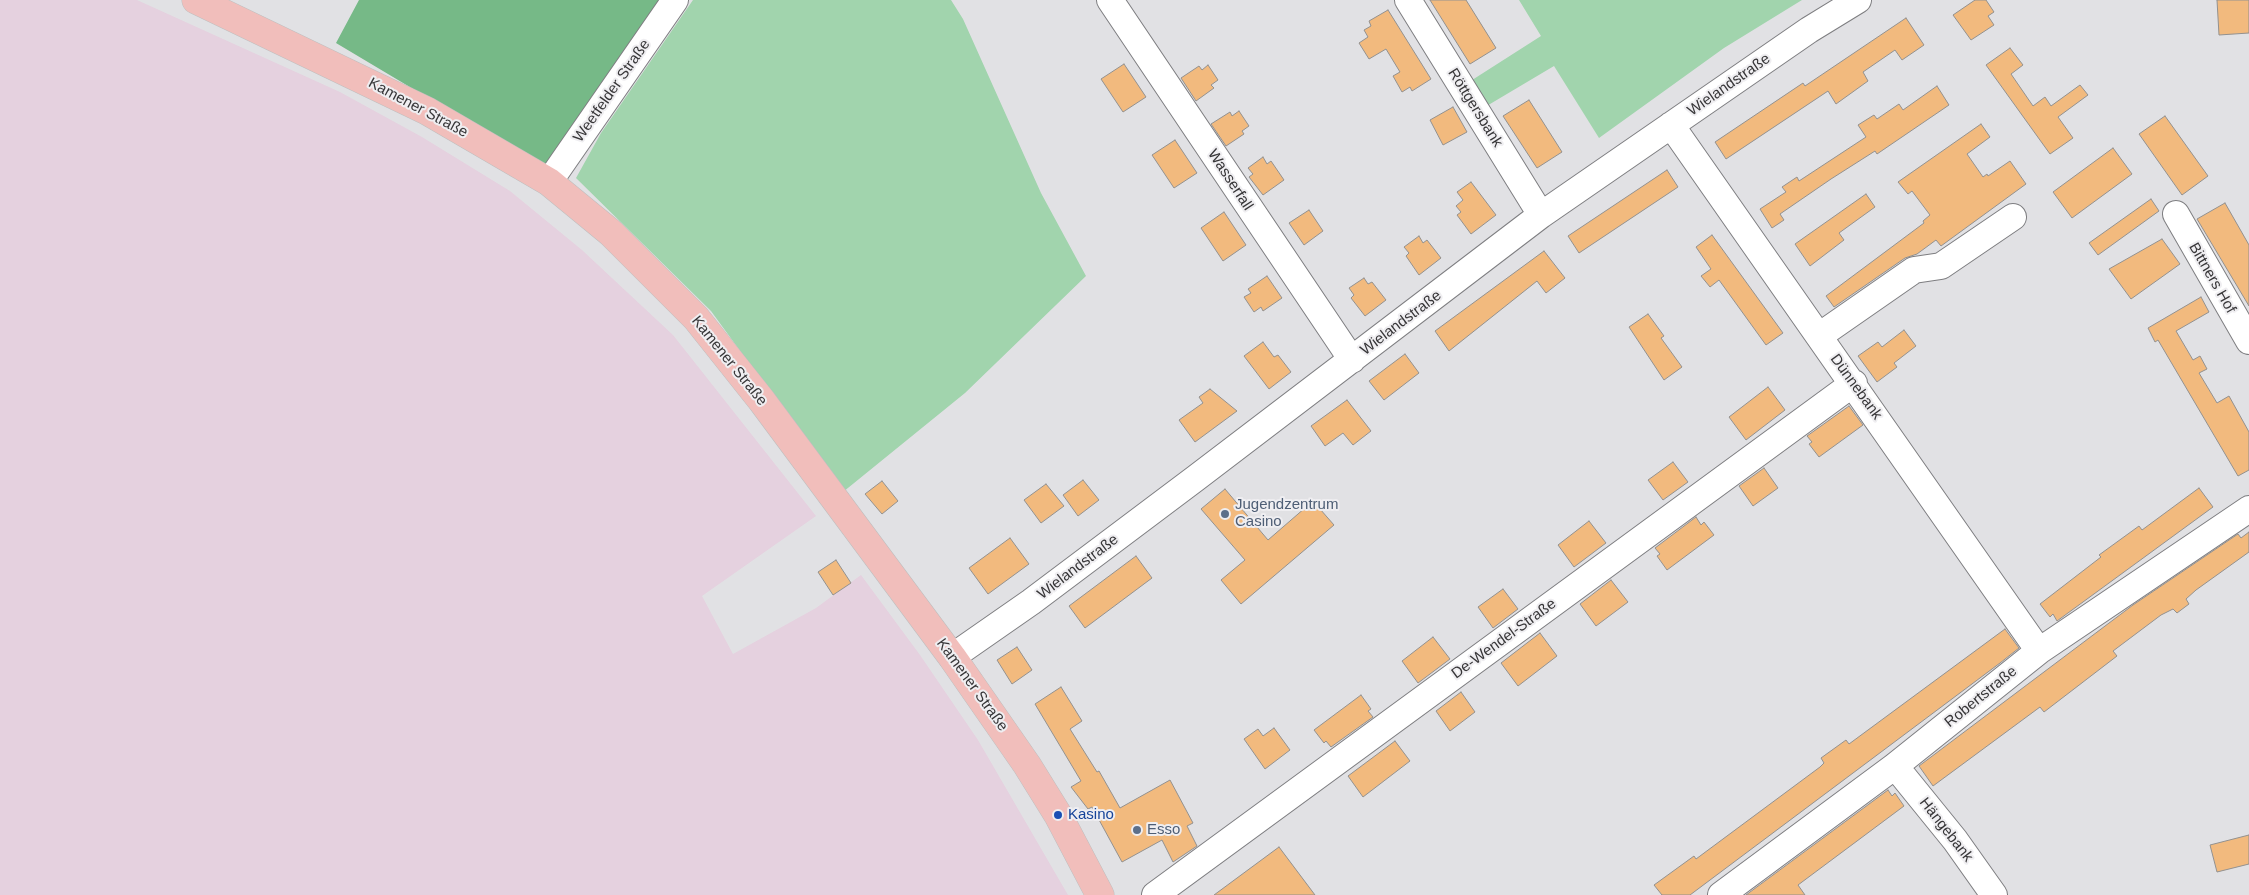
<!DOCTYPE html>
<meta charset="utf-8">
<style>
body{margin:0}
canvas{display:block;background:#e1e1e4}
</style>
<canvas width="2249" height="895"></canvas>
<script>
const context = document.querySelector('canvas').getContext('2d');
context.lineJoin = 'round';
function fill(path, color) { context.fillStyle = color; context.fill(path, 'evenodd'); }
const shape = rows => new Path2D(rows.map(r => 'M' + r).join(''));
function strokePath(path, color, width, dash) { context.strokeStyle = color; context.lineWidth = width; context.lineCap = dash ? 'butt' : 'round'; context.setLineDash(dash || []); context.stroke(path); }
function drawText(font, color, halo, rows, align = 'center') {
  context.font = font + ' Arial,sans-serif'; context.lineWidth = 4; context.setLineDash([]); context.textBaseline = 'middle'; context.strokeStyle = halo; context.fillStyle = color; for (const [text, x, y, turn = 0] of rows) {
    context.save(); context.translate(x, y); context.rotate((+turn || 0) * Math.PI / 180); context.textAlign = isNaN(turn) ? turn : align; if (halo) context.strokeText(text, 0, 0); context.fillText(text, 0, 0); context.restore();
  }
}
const industrial = shape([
 [0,0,137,0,340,92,422,137,510,191,582,250,673,335,816,516,702,596,733,654,816,608,861,575,920,655,978,740,1068,895,0,895]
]);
const green = shape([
 [693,0,951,0,963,19,1041,193,1086,276,965,393,843,492,711,311,576,178,601,133],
 [1519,0,1802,0,1724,48,1599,138,1554,66,1485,107,1469,82,1541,36]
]);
const forest = shape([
 [359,0,661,0,544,174,440,105,336,43]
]);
const building = shape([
 [1430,0,1466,0,1496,48,1470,64,1430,0],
 [1975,0,1986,0,1994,12,1988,16,1994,25,1971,40,1953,15,1975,0],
 [2217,0,2249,0,2249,33,2219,35,2217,0],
 [1388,10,1431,79,1412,91,1410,87,1402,92,1393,76,1400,72,1386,49,1369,59,1359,43,1368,37,1364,30,1371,26,1369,21,1388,10],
 [1906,18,1924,45,1902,60,1895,50,1863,72,1868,81,1836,104,1828,91,1726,159,1715,142,1803,83,1805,86,1906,18],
 [2010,48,2023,65,2011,74,2033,106,2045,97,2051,106,2080,85,2088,95,2058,117,2073,138,2050,154,1986,65,2010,48],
 [1124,64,1146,97,1123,112,1101,79,1124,64],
 [1208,65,1218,80,1211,85,1214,88,1196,101,1181,78,1199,66,1202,70,1208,65],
 [1937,86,1949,105,1877,154,1875,151,1831,179,1780,214,1784,220,1772,228,1760,209,1786,192,1782,187,1797,177,1799,181,1866,137,1858,125,1874,115,1877,119,1899,104,1903,110,1937,86],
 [1529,100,1562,152,1537,168,1503,116,1529,100],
 [1453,107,1467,132,1443,145,1430,120,1453,107],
 [1239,111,1249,126,1242,131,1244,134,1226,146,1211,124,1230,112,1232,116,1239,111],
 [2165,116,2208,176,2182,195,2139,134,2165,116],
 [1981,124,1990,137,1967,154,1983,177,1987,174,1988,176,2010,161,2026,184,1941,246,1936,240,1917,254,1905,258,1834,307,1826,296,1924,223,1923,221,1930,215,1912,191,1908,194,1898,182,1981,124],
 [1175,140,1197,173,1174,188,1152,155,1175,140],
 [2113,148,2132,174,2072,218,2053,192,2113,148],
 [1263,157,1267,164,1271,161,1284,180,1263,195,1249,177,1253,174,1248,168,1263,157],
 [1667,170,1678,187,1579,253,1568,236,1667,170],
 [1471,182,1496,215,1471,234,1457,215,1461,212,1456,206,1463,200,1457,192,1471,182],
 [1866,194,1875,207,1839,233,1844,240,1810,266,1795,244,1866,194],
 [2151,199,2159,211,2098,255,2089,243,2151,199],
 [2225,203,2249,245,2249,306,2197,219,2225,203],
 [1309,210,1323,231,1304,245,1289,223,1309,210],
 [1224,212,1246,245,1223,261,1201,228,1224,212],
 [1712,235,1783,333,1766,345,1719,280,1710,287,1701,276,1711,269,1696,247,1712,235],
 [1419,236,1423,243,1427,240,1441,258,1419,275,1406,256,1409,253,1404,247,1419,236],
 [2162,239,2180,264,2131,299,2109,269,2162,239],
 [1544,251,1565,278,1546,293,1537,281,1449,351,1435,331,1544,251],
 [1267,276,1282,298,1263,311,1261,307,1254,312,1244,297,1251,293,1248,289,1267,276],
 [1364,278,1368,284,1372,282,1386,300,1365,316,1351,298,1354,295,1349,288,1364,278],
 [2201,297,2209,312,2176,331,2193,360,2200,356,2207,369,2199,373,2217,403,2229,396,2249,432,2249,470,2238,476,2158,340,2155,342,2148,328,2201,297],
 [1648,314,1664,336,1661,338,1682,367,1664,380,1629,327,1648,314],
 [1904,330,1916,346,1894,363,1897,367,1877,382,1858,356,1878,342,1882,347,1904,330],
 [1263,342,1274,357,1278,355,1291,372,1269,389,1244,356,1263,342],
 [1405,354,1419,373,1384,400,1369,381,1405,354],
 [1768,387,1785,410,1746,440,1729,417,1768,387],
 [1210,389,1237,411,1195,442,1179,420,1203,403,1199,397,1210,389],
 [1347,400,1371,431,1353,445,1343,433,1325,446,1311,426,1347,400],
 [1849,406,1863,425,1819,457,1809,444,1812,442,1807,436,1849,406],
 [1673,462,1688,482,1663,500,1648,480,1673,462],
 [1764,468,1778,488,1753,506,1739,486,1764,468],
 [1083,480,1099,500,1078,516,1063,495,1083,480],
 [882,481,898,501,882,514,865,494,882,481],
 [1046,484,1064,506,1041,523,1024,500,1046,484],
 [2199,488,2213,507,2057,621,2053,614,2050,617,2040,604,2101,557,2099,555,2139,526,2142,530,2199,488],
 [1225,489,1268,540,1313,501,1334,525,1241,604,1221,580,1245,560,1201,509,1225,489],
 [1696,517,1701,525,1704,522,1714,535,1667,570,1657,556,1660,554,1655,548,1696,517],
 [1589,521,1606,543,1574,567,1558,545,1589,521],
 [2249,532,2249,552,2196,590,2186,599,2189,604,2177,613,2173,609,2161,615,2113,651,2117,656,2044,712,2040,707,1933,786,1919,766,2133,605,2238,534,2241,538,2249,532],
 [1010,538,1029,564,988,594,969,568,1010,538],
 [1136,556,1152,578,1085,628,1069,606,1136,556],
 [836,560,851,583,833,595,818,572,836,560],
 [1611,580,1628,602,1596,626,1580,604,1611,580],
 [1503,589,1518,609,1493,628,1478,607,1503,589],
 [2005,629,2019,648,2000,663,1690,895,1662,895,1654,885,1694,856,1696,859,1820,767,1824,763,1821,758,1846,740,1849,744,2005,629],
 [1540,633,1557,656,1518,686,1501,663,1540,633],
 [1433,637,1450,659,1418,683,1402,661,1433,637],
 [1017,647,1032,670,1012,684,997,660,1017,647],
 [1061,687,1082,721,1070,729,1097,772,1099,771,1120,808,1170,780,1193,823,1187,826,1197,846,1173,862,1162,840,1122,862,1092,807,1088,809,1071,787,1081,781,1035,704,1061,687],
 [1461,692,1475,712,1450,731,1436,711,1461,692],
 [1361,695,1371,709,1368,711,1373,717,1331,747,1326,741,1324,743,1314,730,1361,695],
 [1274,728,1290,750,1265,769,1244,739,1258,729,1263,736,1274,728],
 [1395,741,1410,761,1363,797,1348,776,1395,741],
 [1888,790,1892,796,1895,793,1904,806,1798,885,1805,895,1746,895,1888,790],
 [2249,835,2249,864,2217,872,2210,845,2249,835],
 [1279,847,1315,895,1214,895,1279,847]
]);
const minor = shape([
 [1110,0,1352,360],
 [1408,0,1541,215],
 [1671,125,2039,651],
 [549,182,675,0],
 [2176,214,2249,341],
 [1819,336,1914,270,1941,266,2013,217],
 [952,657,1031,602,1196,478,1541,215,1809,30,1858,0],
 [1895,766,1955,840,1994,895],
 [1155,895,1854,383],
 [1721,895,1895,766,2039,651,2249,509]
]);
const major = shape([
 [196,0,427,111,549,182,611,233,696,318,762,401,952,657,1027,765,1058,815,1100,895]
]);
const markers = [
 [1225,514,5,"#5c6f8a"],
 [1058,815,5,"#1a4fb4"],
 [1137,830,5,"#5c6f8a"]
];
const streetNames = [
 ["Wielandstraße",1729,85,-35],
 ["Weetfelder Straße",612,91,-55],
 ["Kamener Straße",418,108,28],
 ["Röttgersbank",1475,108,58],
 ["Wasserfall",1230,180,57],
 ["Bittners Hof",2212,278,60],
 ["Wielandstraße",1401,323,-37],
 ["Kamener Straße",729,361,51],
 ["Dünnebank",1856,387,54],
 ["Wielandstraße",1078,567,-37],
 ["De-Wendel-Straße",1504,639,-36],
 ["Kamener Straße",972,685,54],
 ["Robertstraße",1981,697,-39],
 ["Hängebank",1946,830,52]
];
const serviceNames = [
 ["Jugendzentrum",1235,505],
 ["Casino",1235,522],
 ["Esso",1147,830]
];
const transitNames = [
 ["Kasino",1068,815]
];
fill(industrial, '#e5d1df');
fill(green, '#a1d4ad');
fill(forest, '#76b987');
fill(building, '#f2ba7e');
strokePath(building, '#93918f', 1);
strokePath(minor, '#7e7e81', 28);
strokePath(major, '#bfbfbf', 29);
strokePath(minor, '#fff', 26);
strokePath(major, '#f1bebb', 28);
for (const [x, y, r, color] of markers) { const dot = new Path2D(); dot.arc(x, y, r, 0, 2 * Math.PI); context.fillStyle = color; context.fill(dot); strokePath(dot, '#efeef1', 2); }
drawText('15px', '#373638', '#efeef1', streetNames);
drawText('15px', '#4e5e75', '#efeef1', serviceNames, 'left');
drawText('15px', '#164399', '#efeef1', transitNames, 'left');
</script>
